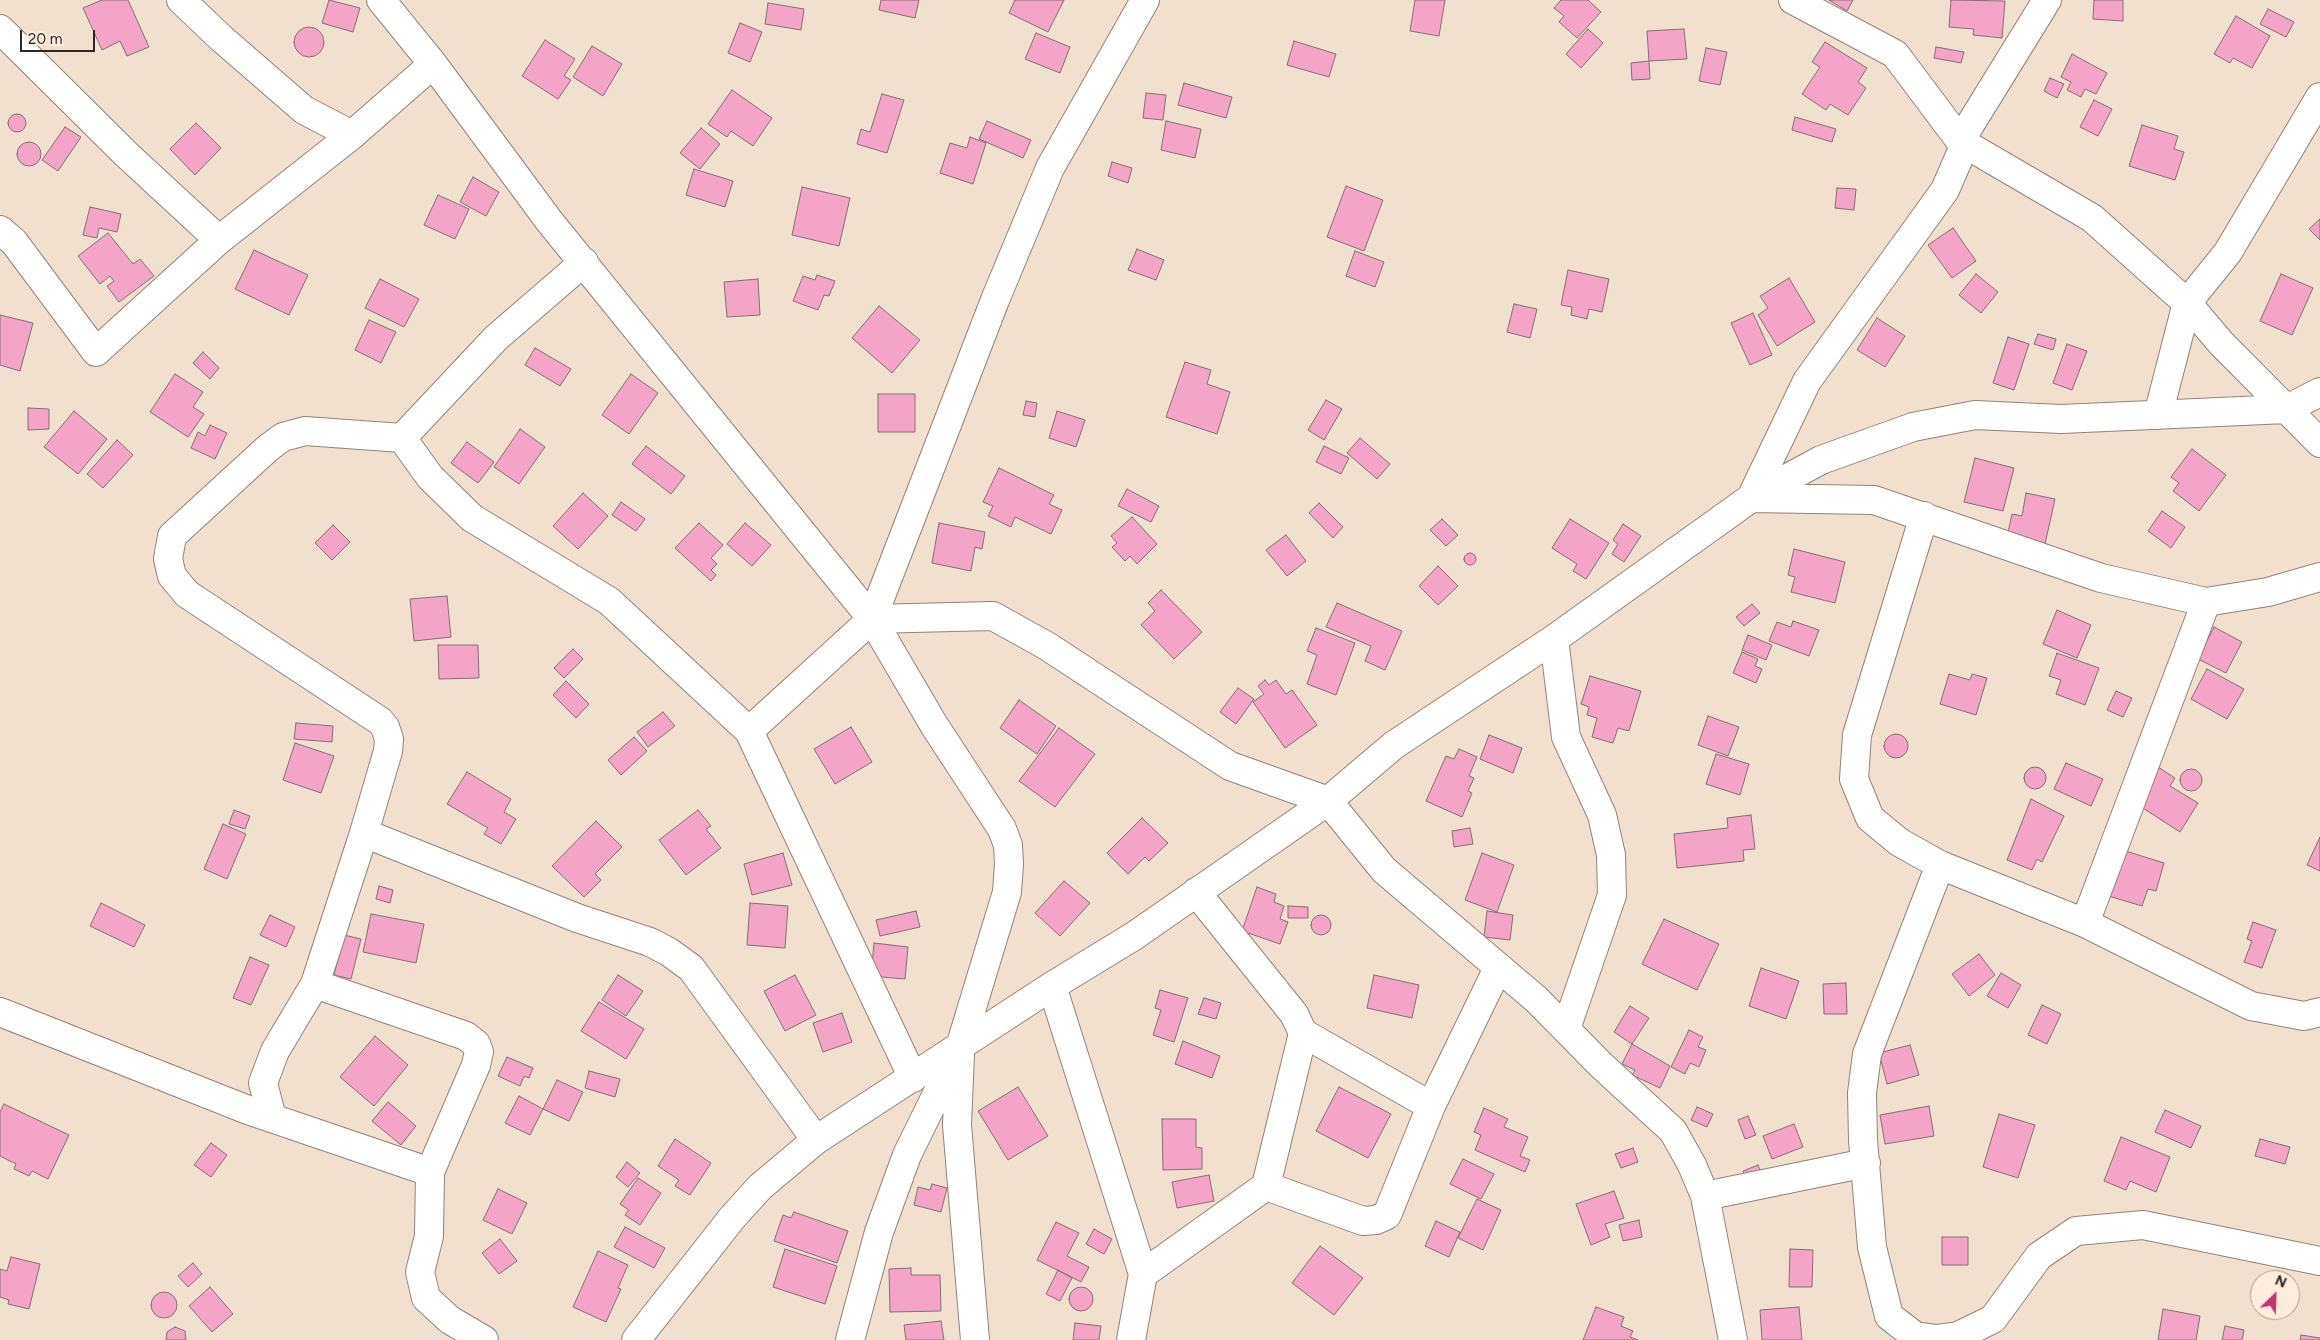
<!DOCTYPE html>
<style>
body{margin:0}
#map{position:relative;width:2320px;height:1340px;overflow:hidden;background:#f1dfd0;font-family:Figtree,sans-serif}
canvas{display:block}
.north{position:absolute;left:2250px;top:1270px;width:50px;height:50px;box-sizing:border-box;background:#feecdd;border:1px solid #aa9d92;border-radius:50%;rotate:24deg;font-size:14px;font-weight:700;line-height:20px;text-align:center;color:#2d2621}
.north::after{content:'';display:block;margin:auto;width:18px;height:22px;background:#bf356d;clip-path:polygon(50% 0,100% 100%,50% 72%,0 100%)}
.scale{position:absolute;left:20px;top:30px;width:75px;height:22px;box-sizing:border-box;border:2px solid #2d2621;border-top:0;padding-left:6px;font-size:15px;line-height:18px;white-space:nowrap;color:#2d2621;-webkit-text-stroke:4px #feecdd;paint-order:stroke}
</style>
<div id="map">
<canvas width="2320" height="1340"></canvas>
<div class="north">N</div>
<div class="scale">20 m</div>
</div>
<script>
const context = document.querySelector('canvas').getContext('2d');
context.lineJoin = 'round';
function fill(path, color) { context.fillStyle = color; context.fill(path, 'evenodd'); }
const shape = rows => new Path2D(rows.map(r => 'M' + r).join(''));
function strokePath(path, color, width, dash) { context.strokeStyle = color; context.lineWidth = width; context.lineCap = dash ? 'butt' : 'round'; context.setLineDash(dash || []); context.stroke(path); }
const building = shape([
 [102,0,128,0,149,47,127,56,120,41,102,50,83,8,102,0],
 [329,0,360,8,353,32,322,23,329,0],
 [881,0,919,0,915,18,879,10,881,0],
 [1015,0,1064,0,1048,32,1009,13,1015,0],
 [1415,0,1445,0,1439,36,1410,31,1415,0],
 [1561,0,1588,0,1601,12,1577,38,1559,22,1564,16,1554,8,1561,0],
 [1829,0,1853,0,1847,11,1829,0],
 [1951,0,2005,1,2002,38,1973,35,1974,29,1949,27,1951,0],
 [2094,0,2123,0,2123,21,2093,19,2094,0],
 [768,3,804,9,801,30,765,24,768,3],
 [2268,9,2294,22,2286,37,2260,24,2268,9],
 [2236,16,2270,36,2252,68,2233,58,2230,63,2214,54,2236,16],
 [740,23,762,32,750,62,728,53,740,23],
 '294 42a15 15 0 1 1 30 0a15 15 0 1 1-30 0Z',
 [1588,29,1603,43,1581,68,1566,54,1588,29],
 [1684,29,1687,59,1649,61,1647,31,1684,29],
 [1036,33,1070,47,1060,73,1025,59,1036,33],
 [545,40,575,59,564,76,571,80,558,99,522,76,545,40],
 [1294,41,1336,54,1329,77,1287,65,1294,41],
 [1825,42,1867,68,1858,82,1866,88,1848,115,1830,104,1826,110,1802,94,1820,67,1812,62,1825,42],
 [592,46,622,64,603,96,573,77,592,46],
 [1936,47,1964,52,1961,63,1934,58,1936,47],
 [1706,48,1727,52,1720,85,1699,81,1706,48],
 [2072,54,2107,73,2096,94,2085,89,2081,97,2067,90,2071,82,2061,77,2072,54],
 [1649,61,1650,79,1632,80,1631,63,1649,61],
 [2050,78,2064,84,2057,98,2044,91,2050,78],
 [1184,83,1232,97,1226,118,1178,105,1184,83],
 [732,90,772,118,753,146,731,131,727,137,708,124,732,90],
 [1146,93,1166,95,1163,120,1143,118,1146,93],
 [882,94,904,100,887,153,857,144,861,129,870,132,882,94],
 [2094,100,2112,109,2098,136,2080,127,2094,100],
 '8 123a9 9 0 1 1 18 0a9 9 0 1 1-18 0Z',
 [1795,117,1836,129,1832,142,1792,130,1795,117],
 [987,121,1031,140,1023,158,979,139,987,121],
 [1166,121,1201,129,1195,158,1161,150,1166,121],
 [196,123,221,148,195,175,170,149,196,123],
 [2142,125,2178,136,2174,149,2184,152,2175,180,2129,166,2142,125],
 [65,127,81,137,58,171,42,160,65,127],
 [701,128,720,144,700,169,680,153,701,128],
 [970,137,986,143,973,184,940,173,950,143,967,148,970,137],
 '17 154a12 12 0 1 1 24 0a12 12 0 1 1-24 0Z',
 [1112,162,1132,168,1128,183,1108,176,1112,162],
 [694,169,733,181,725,207,686,195,694,169],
 [473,177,499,192,486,216,460,202,473,177],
 [1346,186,1383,200,1364,251,1327,237,1346,186],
 [802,187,850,198,839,246,792,235,802,187],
 [1837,188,1856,189,1854,210,1835,208,1837,188],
 [438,195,469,209,455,239,424,225,438,195],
 [90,207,121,214,117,232,99,228,97,238,83,235,90,207],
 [2320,219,2320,240,2309,229,2320,219],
 [1953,228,1976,261,1952,278,1928,245,1953,228],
 [108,233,133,264,140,259,154,276,119,302,107,286,114,281,110,276,100,284,78,256,108,233],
 [1137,249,1164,260,1156,280,1128,270,1137,249],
 [254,250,308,275,289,315,235,289,254,250],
 [1355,251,1384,262,1375,287,1346,276,1355,251],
 [1568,270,1609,279,1602,312,1589,309,1587,319,1571,315,1572,307,1561,305,1568,270],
 [1976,274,1998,292,1981,313,1959,295,1976,274],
 [2281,274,2313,288,2292,335,2260,321,2281,274],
 [817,275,835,281,829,296,824,295,818,310,793,301,803,276,815,280,817,275],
 [1789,278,1815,322,1777,346,1758,315,1768,308,1760,296,1789,278],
 [380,279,419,299,404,327,365,308,380,279],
 [758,279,760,315,727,317,724,282,758,279],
 [1514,304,1537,309,1530,338,1507,332,1514,304],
 [879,306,920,340,892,373,852,338,879,306],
 [1753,313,1772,355,1750,365,1731,323,1753,313],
 [0,315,33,323,20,371,0,365,0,315],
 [1877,318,1905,336,1885,367,1857,350,1877,318],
 [369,320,396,332,381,363,355,350,369,320],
 [2038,334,2056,339,2053,350,2034,344,2038,334],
 [2008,337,2029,344,2014,390,1993,383,2008,337],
 [2067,344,2087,351,2072,390,2053,383,2067,344],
 [535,348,571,369,560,386,525,365,535,348],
 [203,352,219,368,210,379,193,363,203,352],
 [1185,362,1211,370,1207,384,1230,392,1217,434,1166,417,1185,362],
 [175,374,203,392,193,407,204,414,188,437,150,412,175,374],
 [631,374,658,393,629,434,602,415,631,374],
 [878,394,915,394,915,432,878,432,878,394],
 [1326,400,1342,409,1324,440,1308,430,1326,400],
 [1026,401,1037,403,1035,417,1023,415,1026,401],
 [28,408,49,409,49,429,28,430,28,408],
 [74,411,107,439,78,474,44,447,74,411],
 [1057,411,1085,420,1076,447,1049,438,1057,411],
 [210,425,227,433,215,459,191,448,198,432,205,436,210,425],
 [520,429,545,447,519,484,494,467,520,429],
 [1360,438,1390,464,1377,479,1347,453,1360,438],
 [117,440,133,455,103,488,87,474,117,440],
 [467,442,494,462,478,483,451,463,467,442],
 [646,446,685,476,671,494,632,464,646,446],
 [1324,446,1349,458,1341,474,1316,462,1324,446],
 [2192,449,2226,475,2199,511,2173,491,2179,483,2171,477,2192,449],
 [1975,458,2014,468,2003,511,1964,502,1975,458],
 [999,468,1054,495,1049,504,1062,510,1051,534,1015,517,1011,527,988,516,993,506,983,502,999,468],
 [1127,489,1159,506,1151,522,1118,506,1127,489],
 [583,493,608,516,578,549,553,526,583,493],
 [2026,493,2055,499,2045,544,2007,537,2012,514,2022,516,2026,493],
 [621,502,645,519,636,531,612,515,621,502],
 [1319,503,1343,527,1333,538,1309,513,1319,503],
 [2162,511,2185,527,2171,548,2148,531,2162,511],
 [1132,517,1157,544,1137,564,1130,556,1125,561,1112,547,1117,543,1111,536,1132,517],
 [1442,519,1458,535,1446,546,1430,530,1442,519],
 [1570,519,1609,543,1586,579,1573,571,1577,564,1552,548,1570,519],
 [699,523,723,545,711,558,717,564,711,570,716,575,711,581,675,548,699,523],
 [745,523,771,545,752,566,727,544,745,523],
 [939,523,985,532,982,549,975,547,971,571,932,563,939,523],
 [1623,524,1641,536,1624,562,1612,554,1618,544,1613,540,1623,524],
 [333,525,350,542,332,560,315,543,333,525],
 [1286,535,1306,561,1287,576,1266,550,1286,535],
 [1794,549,1845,562,1835,603,1791,592,1795,577,1788,575,1794,549],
 '1464 559a6 6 0 1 1 12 0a6 6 0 1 1-12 0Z',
 [1438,566,1458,586,1438,605,1419,586,1438,566],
 [1161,590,1202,632,1174,659,1141,625,1155,611,1148,603,1161,590],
 [447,596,451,637,414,641,410,599,447,596],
 [1337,603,1402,631,1385,670,1365,661,1371,646,1326,627,1337,603],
 [1752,604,1760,613,1744,626,1736,617,1752,604],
 [2057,610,2091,625,2077,658,2043,644,2057,610],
 [1793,621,1819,630,1809,656,1769,641,1777,622,1791,627,1793,621],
 [2214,627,2242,642,2226,673,2198,659,2214,627],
 [1316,628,1355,643,1336,695,1307,684,1317,655,1307,651,1316,628],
 [1748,635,1772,645,1766,660,1742,650,1748,635],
 [438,645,478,645,479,678,439,679,438,645],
 [573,649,583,659,564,678,554,668,573,649],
 [1742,652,1758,659,1755,666,1762,669,1756,683,1733,673,1742,652],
 [2057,653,2099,668,2085,705,2056,694,2061,680,2049,676,2057,653],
 [2207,669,2244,689,2227,719,2191,699,2207,669],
 [1949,674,1970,680,1972,674,1987,678,1976,715,1940,704,1949,674],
 [1590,676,1641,691,1629,731,1618,728,1613,743,1592,737,1597,718,1587,715,1589,707,1581,704,1590,676],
 [1265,680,1269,685,1276,680,1286,694,1292,690,1317,725,1285,748,1253,702,1264,694,1258,686,1265,680],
 [566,681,589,704,576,718,553,695,566,681],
 [1238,688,1254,699,1236,724,1220,712,1238,688],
 [2116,691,2132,698,2123,717,2107,710,2116,691],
 [1019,700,1056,726,1037,754,1000,728,1019,700],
 [663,712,675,726,648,747,637,732,663,712],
 [1708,716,1739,727,1728,756,1698,745,1708,716],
 [296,723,333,726,332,742,294,739,296,723],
 [851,727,872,762,835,784,814,749,851,727],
 [1059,728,1095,754,1055,807,1019,781,1059,728],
 '1884 746a12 12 0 1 1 24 0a12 12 0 1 1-24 0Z',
 [1489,735,1522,748,1513,773,1480,759,1489,735],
 [634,737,647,751,621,775,608,760,634,737],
 [295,743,334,756,321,793,283,780,295,743],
 [1459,749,1477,757,1469,776,1474,778,1468,791,1472,793,1462,817,1426,801,1446,756,1454,759,1459,749],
 [1716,754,1749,764,1740,795,1706,784,1716,754],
 [2066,763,2103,779,2091,806,2054,789,2066,763],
 [2155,765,2175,778,2170,786,2198,803,2180,832,2132,801,2155,765],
 '2024 778a11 11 0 1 1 22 0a11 11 0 1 1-22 0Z',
 '2180 780a11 11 0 1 1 22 0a11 11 0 1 1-22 0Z',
 [467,772,511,799,504,812,516,819,501,844,484,834,488,828,447,804,467,772],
 [2031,799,2064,816,2042,862,2037,859,2032,870,2007,860,2031,799],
 [234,810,250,816,245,829,229,824,234,810],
 [698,810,711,826,706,829,721,848,686,875,659,840,698,810],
 [1751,815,1755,849,1743,850,1744,861,1677,868,1674,834,1728,828,1727,818,1751,815],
 [1142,818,1168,843,1149,861,1145,857,1128,874,1107,853,1142,818],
 [596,821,622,847,595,874,601,880,584,897,552,866,596,821],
 [223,824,246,834,227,879,204,869,223,824],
 [1470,828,1473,844,1454,847,1452,831,1470,828],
 [2320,837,2320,871,2307,865,2320,837],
 [2116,848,2164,863,2156,891,2148,889,2142,906,2102,894,2116,848],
 [783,853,792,885,752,895,744,864,783,853],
 [1482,853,1514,865,1497,912,1465,900,1482,853],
 [1064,881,1090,903,1060,936,1035,913,1064,881],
 [379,886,393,890,390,903,376,899,379,886],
 [1257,887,1276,894,1274,902,1284,906,1280,919,1288,922,1280,944,1242,931,1257,887],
 [101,903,145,925,134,947,90,926,101,903],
 [750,903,788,906,785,948,747,945,750,903],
 [1288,906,1308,907,1308,918,1288,918,1288,906],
 [916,911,920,927,880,936,876,920,916,911],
 [1487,911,1513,915,1510,940,1484,937,1487,911],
 [371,914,424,924,416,963,363,952,371,914],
 [270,915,295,927,286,947,260,935,270,915],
 '1311 925a10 10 0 1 1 20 0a10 10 0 1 1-20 0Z',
 [1664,919,1719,944,1697,990,1642,964,1664,919],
 [2253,922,2276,930,2262,968,2244,962,2252,941,2247,939,2253,922],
 [344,935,361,939,351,979,334,975,344,935],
 [874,943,908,947,905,979,871,976,874,943],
 [1979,954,1995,975,1969,996,1952,974,1979,954],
 [250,957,269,965,251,1005,233,998,250,957],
 [1761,968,1799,981,1786,1019,1749,1006,1761,968],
 [2001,973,2021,985,2008,1008,1987,996,2001,973],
 [618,975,643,991,626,1016,602,1000,618,975],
 [795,975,816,1015,785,1031,764,991,795,975],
 [1374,975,1419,985,1412,1018,1367,1008,1374,975],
 [1846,983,1847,1014,1824,1014,1823,984,1846,983],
 [1160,990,1188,998,1174,1042,1153,1035,1161,1010,1155,1008,1160,990],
 [1204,998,1221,1003,1216,1019,1198,1014,1204,998],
 [599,1002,644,1029,626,1059,581,1031,599,1002],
 [2042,1005,2061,1014,2047,1044,2028,1035,2042,1005],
 [1630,1006,1649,1018,1632,1044,1614,1032,1630,1006],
 [842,1013,852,1042,823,1052,813,1023,842,1013],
 [1689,1030,1703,1037,1698,1047,1706,1050,1699,1067,1690,1063,1685,1074,1671,1067,1689,1030],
 [375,1036,408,1065,374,1106,340,1077,375,1036],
 [1183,1041,1220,1056,1212,1078,1175,1064,1183,1041],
 [1632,1044,1670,1066,1660,1088,1632,1075,1635,1070,1622,1064,1632,1044],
 [1910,1045,1919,1075,1887,1084,1879,1053,1910,1045],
 [507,1057,533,1068,529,1078,524,1076,520,1086,498,1076,507,1057],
 [589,1071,620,1079,615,1097,585,1088,589,1071],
 [557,1080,583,1092,569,1121,543,1109,557,1080],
 [1018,1087,1048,1136,1008,1160,978,1111,1018,1087],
 [1339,1087,1391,1114,1368,1158,1316,1131,1339,1087],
 [519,1096,543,1109,530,1135,505,1123,519,1096],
 [388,1102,416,1126,401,1145,372,1121,388,1102],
 [4,1104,69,1135,48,1179,32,1171,29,1176,14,1169,16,1164,0,1156,0,1112,4,1104],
 [1929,1106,1934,1136,1885,1144,1880,1115,1929,1106],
 [1697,1107,1713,1114,1707,1127,1691,1120,1697,1107],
 [1484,1108,1508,1119,1504,1127,1528,1137,1520,1156,1530,1160,1525,1172,1475,1150,1481,1135,1474,1132,1484,1108],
 [2165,1110,2201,1126,2191,1148,2155,1132,2165,1110],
 [1999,1114,2035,1125,2018,1178,1983,1167,1999,1114],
 [1748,1116,1756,1135,1745,1139,1738,1120,1748,1116],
 [1162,1119,1196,1119,1196,1147,1202,1148,1202,1169,1163,1170,1162,1119],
 [1794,1124,1803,1147,1772,1159,1763,1136,1794,1124],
 [2121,1137,2170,1157,2156,1192,2130,1181,2126,1190,2104,1181,2121,1137],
 [675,1139,711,1163,690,1195,675,1186,679,1180,658,1166,675,1139],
 [2260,1139,2290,1147,2285,1164,2255,1156,2260,1139],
 [211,1143,227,1155,211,1177,194,1165,211,1143],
 [1633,1148,1638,1162,1621,1168,1615,1154,1633,1148],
 [1463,1159,1494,1174,1481,1199,1450,1184,1463,1159],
 [627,1162,640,1173,628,1187,616,1177,627,1162],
 [1758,1165,1764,1179,1748,1185,1743,1171,1758,1165],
 [1209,1175,1214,1201,1177,1208,1172,1182,1209,1175],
 [638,1178,661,1193,640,1225,625,1215,629,1210,620,1204,638,1178],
 [932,1184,947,1188,941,1212,914,1205,918,1187,930,1190,932,1184],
 [498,1189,527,1203,512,1234,483,1220,498,1189],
 [1614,1191,1624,1218,1605,1224,1610,1237,1591,1245,1576,1204,1614,1191],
 [1477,1199,1501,1210,1483,1250,1458,1238,1477,1199],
 [794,1212,848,1231,837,1263,774,1241,783,1215,791,1218,794,1212],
 [1639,1220,1642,1237,1623,1241,1619,1225,1639,1220],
 [1436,1221,1460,1232,1449,1257,1425,1246,1436,1221],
 [1056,1222,1079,1233,1067,1256,1089,1267,1081,1282,1037,1260,1056,1222],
 [625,1227,665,1248,654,1268,614,1247,625,1227],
 [1094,1229,1112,1239,1104,1254,1086,1244,1094,1229],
 [1942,1237,1968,1237,1968,1265,1942,1265,1942,1237],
 [500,1239,517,1261,499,1274,482,1253,500,1239],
 [1320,1246,1363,1278,1334,1315,1292,1283,1320,1246],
 [785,1249,837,1266,825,1304,773,1287,785,1249],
 [1790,1249,1813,1250,1812,1287,1789,1287,1790,1249],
 [598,1251,628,1265,618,1288,621,1289,606,1322,573,1307,598,1251],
 [11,1257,40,1264,29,1309,8,1304,9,1300,0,1297,0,1269,7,1271,11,1257],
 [193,1263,202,1274,188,1287,178,1276,193,1263],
 [911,1268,911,1275,940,1275,941,1311,890,1312,889,1269,911,1268],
 [1058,1270,1072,1278,1060,1301,1046,1294,1058,1270],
 [210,1287,233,1314,212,1332,189,1306,210,1287],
 '1069 1299a12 12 0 1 1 24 0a12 12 0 1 1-24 0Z',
 '151 1305a13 13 0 1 1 26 0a13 13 0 1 1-26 0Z',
 [1596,1307,1624,1317,1621,1326,1633,1331,1630,1337,1638,1340,1583,1340,1596,1307],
 [1799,1307,1802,1340,1762,1340,1760,1310,1799,1307],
 [2163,1309,2200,1316,2196,1340,2158,1340,2163,1309],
 [941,1321,944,1340,906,1340,904,1325,941,1321],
 [1075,1323,1101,1326,1099,1340,1073,1340,1075,1323],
 [2225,1326,2244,1330,2242,1340,2222,1340,2225,1326],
 [175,1327,185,1331,186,1340,166,1340,167,1332,175,1327],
 [2301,1335,2320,1338,2320,1340,2300,1340,2301,1335]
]);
const minor = shape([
 [181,0,221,38,304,110,352,135],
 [381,0,433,64,550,222,872,619,993,616,1047,646,1230,766,1328,801,1384,870,1536,999,1601,1065,1673,1131,1692,1165,1705,1196,1733,1340],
 [0,29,126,154,219,240],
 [1960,141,2092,218,2187,303,2221,343,2320,443],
 [1960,141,2047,0],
 [0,230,14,242,96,352,219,240,352,135,433,64],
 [2158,415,2187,303,2228,252,2320,97],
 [402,438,430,477,472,518,609,601,749,731,913,1078],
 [402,438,496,338,584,262],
 [1751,498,1807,381,1945,190,1964,146,1895,54,1793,0],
 [1752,498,1874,500,2101,578,2206,602,2268,592,2320,577],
 [1924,516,1857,735,1854,779,1870,818,1899,842,1940,865,2085,923,2251,1006,2304,1016,2320,1012],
 [1554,639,1566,737,1602,815,1611,855,1612,895,1566,1029],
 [749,731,872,619],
 [364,833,577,918,650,942,669,952,691,968,816,1140],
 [1940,865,1867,1054,1862,1093,1863,1140,1872,1247,1889,1316,1915,1336,1936,1339,1958,1336,1993,1319,2039,1256,2076,1231,2143,1225,2320,1261],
 [1196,892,1294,1014,1303,1033,1266,1186],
 [2085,923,2206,602],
 [315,984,466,1036,476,1044,479,1052,476,1065,430,1172,429,1236,420,1272,426,1298,450,1320,484,1340],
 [1052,986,1143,1274,1131,1340],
 [0,1012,248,1110,430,1172],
 [1303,1033,1431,1106],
 [960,1054,957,1125,975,1340],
 [272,1118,263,1083,275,1051,315,984,364,833,388,751,389,739,385,727,380,721,187,594,172,576,168,559,172,536,268,448,283,437,305,431,402,438],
 [1705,1196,1866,1163],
 [1143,1274,1266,1186,1363,1221,1376,1220,1387,1215,1431,1106,1498,968],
 [636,1340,732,1218,760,1187,816,1140,1052,986,1134,936,1328,801,1394,745,1554,639,1751,498,1821,460,1913,427,1975,415,2061,419,2287,409,2320,392],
 [850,1340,879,1232,907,1155,960,1047,1007,892,1009,864,1008,845,1002,829,934,725,872,619,995,300,1050,168,1145,0]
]);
fill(building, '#f4a4c6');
strokePath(building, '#846f77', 1);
strokePath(minor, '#948376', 30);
strokePath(minor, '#fff', 28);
</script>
